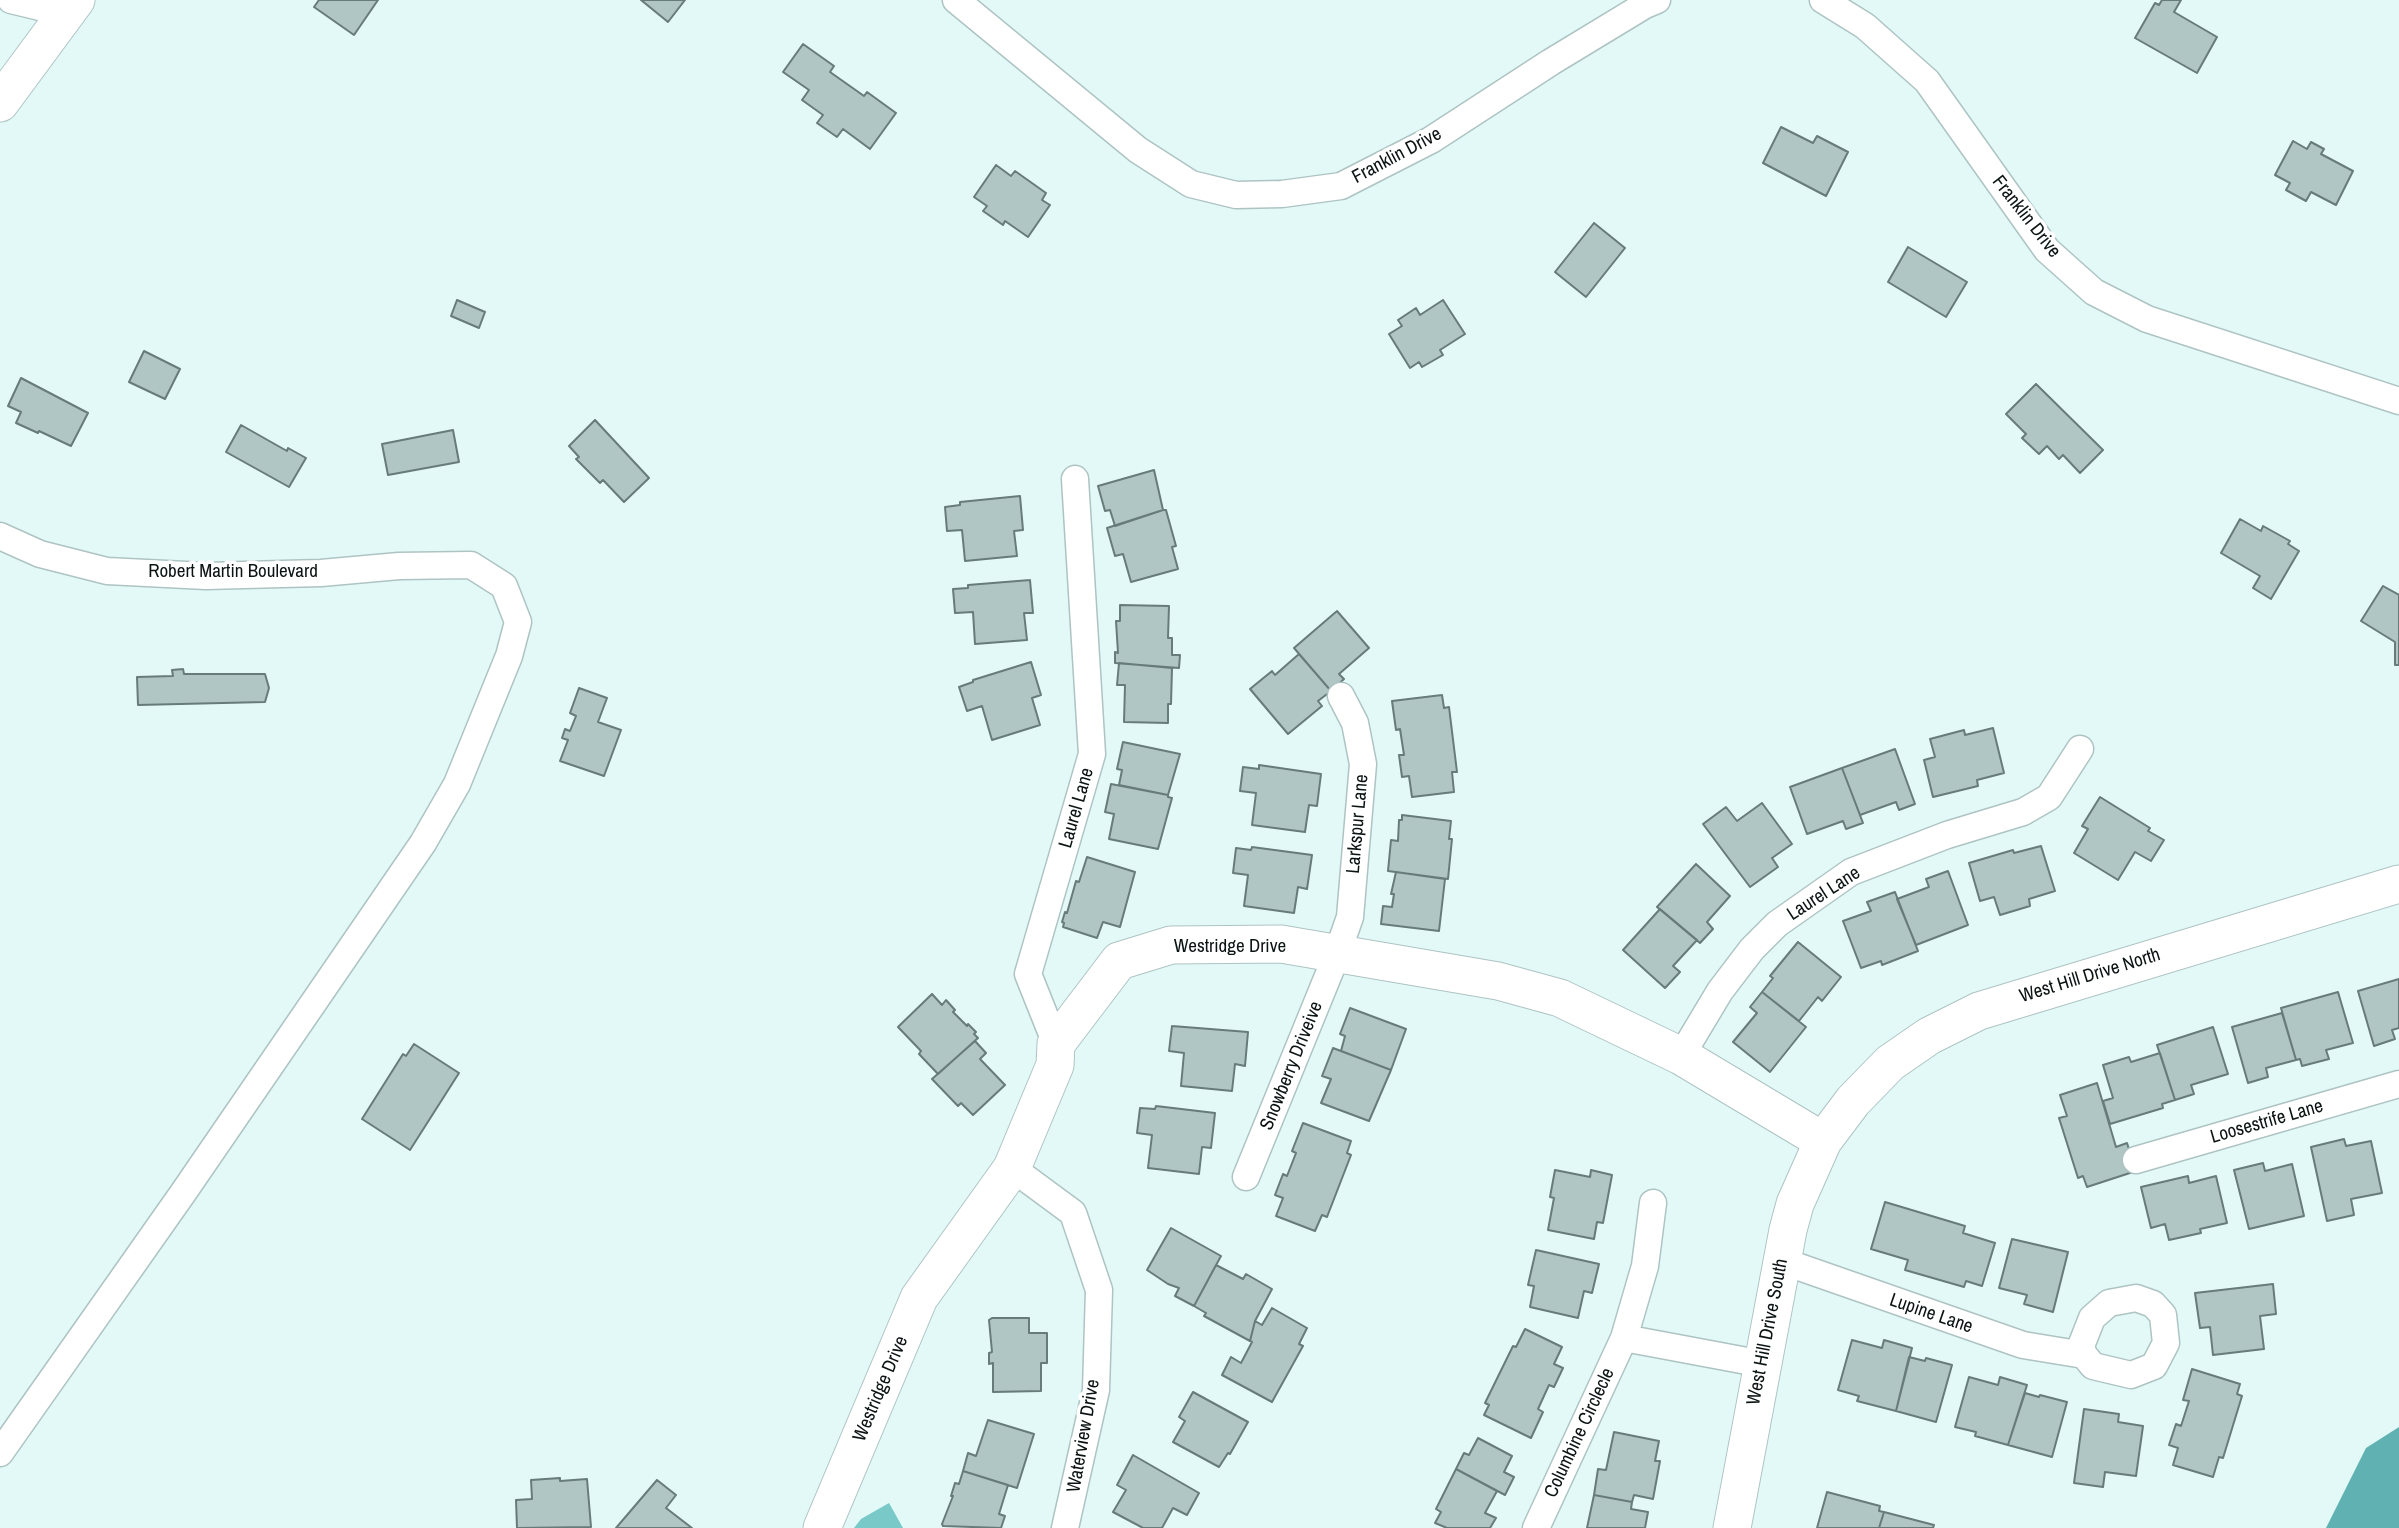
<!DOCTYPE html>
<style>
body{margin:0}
canvas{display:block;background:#e2f9f8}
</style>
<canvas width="2399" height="1528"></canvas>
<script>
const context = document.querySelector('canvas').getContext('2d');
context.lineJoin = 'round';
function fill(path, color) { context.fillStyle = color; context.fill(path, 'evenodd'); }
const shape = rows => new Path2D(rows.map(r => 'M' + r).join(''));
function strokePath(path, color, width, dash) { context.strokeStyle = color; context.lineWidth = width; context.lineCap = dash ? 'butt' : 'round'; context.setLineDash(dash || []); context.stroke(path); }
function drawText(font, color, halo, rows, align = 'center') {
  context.font = font + ' "Archivo Narrow",sans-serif'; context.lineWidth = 7; context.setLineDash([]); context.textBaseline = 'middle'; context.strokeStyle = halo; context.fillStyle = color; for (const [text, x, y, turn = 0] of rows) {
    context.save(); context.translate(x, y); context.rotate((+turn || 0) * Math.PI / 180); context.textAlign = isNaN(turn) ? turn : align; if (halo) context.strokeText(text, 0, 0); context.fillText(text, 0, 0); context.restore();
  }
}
const forest = shape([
 [889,1503,903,1528,854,1528,861,1519]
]);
const water = shape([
 [2399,1427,2399,1528,2326,1528,2366,1448]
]);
const building = shape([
 [319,0,378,0,354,35,314,7,319,0],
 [641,0,685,0,668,22,641,0],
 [2162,0,2181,0,2174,12,2217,37,2197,73,2135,38,2155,3,2159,5,2162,0],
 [803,44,834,66,830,72,864,96,867,92,896,113,870,149,843,129,837,137,817,123,823,115,802,100,809,90,783,72,803,44],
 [1781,127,1813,143,1817,136,1848,152,1826,196,1763,163,1781,127],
 [2293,141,2307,149,2311,142,2324,149,2321,154,2353,171,2336,205,2311,192,2306,201,2286,190,2290,183,2275,175,2293,141],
 [996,165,1011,176,1015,171,1046,193,1042,200,1050,205,1028,237,1005,221,1003,225,983,211,987,206,974,197,996,165],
 [1594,223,1625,248,1586,297,1555,272,1594,223],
 [1908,247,1967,282,1946,317,1888,282,1908,247],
 [457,300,485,312,479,328,451,316,457,300],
 [1443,300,1465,334,1440,350,1443,355,1422,367,1419,362,1410,368,1389,334,1402,326,1398,320,1416,308,1420,315,1443,300],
 [144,351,180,369,165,399,129,382,144,351],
 [21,378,88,413,71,446,39,431,38,433,16,423,21,412,8,406,21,378],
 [2036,384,2103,450,2080,473,2063,455,2059,459,2047,446,2039,454,2022,438,2026,434,2006,414,2036,384],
 [595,420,649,478,624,502,603,480,600,483,576,459,579,457,569,446,595,420],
 [241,425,287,451,288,448,306,458,289,487,226,452,241,425],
 [453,430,459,462,388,475,382,444,453,430],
 [1154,470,1163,510,1115,526,1110,510,1105,511,1098,486,1154,470],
 [1020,496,1023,530,1014,531,1017,556,965,561,962,530,947,531,945,507,960,505,960,502,1020,496],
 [1163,510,1166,510,1176,546,1172,547,1178,569,1131,582,1123,554,1115,556,1107,528,1163,510],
 [2240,519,2261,531,2263,526,2290,541,2288,544,2299,551,2271,599,2253,588,2260,576,2221,553,2240,519],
 [1030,580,1033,613,1024,613,1027,640,975,644,973,612,955,613,953,589,968,588,968,585,1030,580],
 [2383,586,2399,595,2399,665,2395,665,2395,642,2361,621,2383,586],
 [1120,605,1169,606,1168,638,1172,638,1172,655,1180,655,1179,668,1115,663,1115,652,1118,653,1116,621,1120,621,1120,605],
 [1337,611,1369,648,1339,674,1344,679,1331,691,1294,648,1337,611],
 [1299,654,1331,691,1318,701,1322,706,1288,734,1250,689,1272,671,1275,675,1299,654],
 [1031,662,1041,695,1032,698,1040,725,992,740,982,706,967,711,959,687,973,682,973,680,1031,662],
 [1119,663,1172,668,1171,704,1168,704,1168,723,1124,722,1125,685,1117,685,1119,663],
 [183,669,184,674,265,674,269,688,265,702,138,705,137,677,173,676,172,670,183,669],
 [579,688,607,698,598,722,621,730,604,776,560,761,568,740,562,738,565,729,570,731,576,716,570,713,579,688],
 [1442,695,1444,708,1449,707,1457,772,1452,772,1454,792,1412,797,1409,776,1402,777,1399,755,1404,755,1400,729,1396,730,1392,701,1442,695],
 [1993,728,2004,773,1977,780,1978,786,1933,797,1924,760,1935,757,1930,739,1964,730,1965,735,1993,728],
 [1123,742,1180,754,1168,795,1119,785,1122,770,1117,769,1123,742],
 [1895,749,1915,804,1899,810,1896,802,1860,815,1842,768,1895,749],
 [1259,765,1321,774,1317,806,1309,805,1305,832,1252,825,1256,793,1240,791,1243,767,1259,769,1259,765],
 [1842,768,1863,823,1846,829,1843,821,1807,834,1790,787,1842,768],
 [1111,784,1168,795,1168,797,1172,798,1158,849,1109,839,1114,814,1105,812,1111,784],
 [2100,797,2150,828,2148,831,2164,840,2151,861,2135,852,2118,880,2074,853,2088,829,2082,826,2100,797],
 [1762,803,1792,844,1772,858,1778,867,1750,887,1703,824,1726,807,1737,821,1762,803],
 [1402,815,1451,821,1449,839,1452,839,1448,879,1388,871,1391,840,1398,841,1399,820,1402,820,1402,815],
 [2041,846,2055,891,2029,899,2030,906,2000,915,1994,897,1980,901,1969,863,2013,850,2014,853,2041,846],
 [1252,847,1312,855,1307,889,1298,887,1294,913,1244,906,1248,875,1233,873,1236,848,1251,850,1252,847],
 [1087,857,1135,872,1120,927,1103,922,1097,938,1063,927,1064,923,1062,922,1065,912,1067,913,1076,881,1079,882,1087,857],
 [1696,864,1730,896,1707,922,1713,929,1700,943,1657,907,1696,864],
 [1948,871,1968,925,1916,945,1897,899,1929,887,1926,879,1948,871],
 [1396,872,1445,879,1439,931,1381,924,1383,906,1392,907,1394,894,1391,894,1396,872],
 [1895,892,1918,951,1882,965,1881,961,1861,968,1843,921,1871,911,1867,902,1895,892],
 [1660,909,1697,940,1673,966,1680,972,1665,988,1623,950,1660,909],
 [1798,942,1841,977,1822,1001,1818,997,1799,1021,1762,992,1773,978,1770,976,1798,942],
 [2399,979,2399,1028,2392,1030,2395,1039,2374,1046,2358,991,2399,979],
 [1762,992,1806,1027,1770,1072,1733,1042,1757,1013,1750,1007,1762,992],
 [2338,992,2353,1043,2326,1050,2329,1059,2302,1066,2300,1059,2296,1060,2281,1008,2338,992],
 [932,994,942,1005,946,1000,955,1010,953,1012,967,1026,968,1024,976,1032,974,1034,978,1038,938,1074,919,1054,921,1051,898,1027,932,994],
 [1350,1008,1406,1029,1391,1070,1341,1051,1345,1036,1340,1034,1350,1008],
 [2282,1013,2296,1060,2266,1068,2268,1077,2248,1083,2232,1027,2282,1013],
 [1172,1026,1248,1032,1245,1066,1235,1064,1232,1091,1181,1086,1184,1053,1169,1051,1172,1026],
 [2213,1027,2228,1074,2191,1085,2194,1094,2175,1100,2157,1045,2213,1027],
 [975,1041,986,1053,980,1059,1005,1085,973,1115,961,1103,958,1106,932,1079,975,1041],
 [414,1044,459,1073,410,1150,362,1119,403,1054,406,1056,414,1044],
 [1333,1048,1391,1070,1369,1121,1321,1103,1331,1079,1322,1076,1333,1048],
 [2160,1053,2175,1100,2162,1104,2163,1108,2110,1124,2103,1101,2113,1098,2103,1065,2129,1057,2131,1062,2160,1053],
 [2097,1083,2116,1147,2127,1143,2136,1171,2087,1187,2083,1176,2078,1178,2059,1118,2067,1116,2060,1095,2097,1083],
 [1156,1106,1215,1113,1211,1148,1202,1147,1199,1174,1148,1168,1152,1135,1137,1133,1140,1108,1155,1109,1156,1106],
 [1303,1123,1351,1141,1347,1153,1351,1155,1327,1217,1322,1215,1315,1231,1276,1216,1283,1198,1275,1195,1283,1174,1287,1176,1296,1153,1292,1151,1303,1123],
 [2344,1139,2346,1146,2371,1141,2382,1193,2351,1199,2354,1215,2327,1221,2311,1147,2344,1139],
 [2263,1163,2265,1171,2292,1164,2304,1216,2249,1229,2234,1170,2263,1163],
 [1555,1170,1590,1177,1591,1170,1612,1175,1603,1223,1597,1222,1594,1239,1548,1230,1554,1198,1550,1197,1555,1170],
 [2188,1176,2189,1183,2216,1176,2227,1223,2200,1229,2201,1233,2169,1240,2165,1224,2151,1228,2141,1187,2188,1176],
 [1885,1202,1965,1226,1963,1233,1995,1243,1982,1286,1966,1281,1964,1287,1905,1270,1908,1260,1871,1249,1885,1202],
 [1171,1228,1221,1256,1194,1306,1175,1296,1179,1288,1168,1284,1147,1270,1171,1228],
 [2012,1239,2068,1252,2053,1312,2024,1304,2027,1295,1999,1288,2012,1239],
 [1536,1250,1599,1264,1592,1293,1584,1291,1578,1318,1530,1307,1534,1286,1528,1285,1536,1250],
 [1216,1265,1243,1279,1246,1274,1272,1289,1255,1321,1250,1341,1204,1316,1206,1313,1194,1306,1216,1265],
 [2273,1284,2276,1314,2260,1316,2264,1349,2213,1355,2210,1327,2200,1328,2195,1293,2273,1284],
 [1272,1308,1307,1328,1299,1344,1303,1346,1272,1402,1222,1375,1231,1357,1241,1363,1252,1342,1250,1341,1255,1321,1262,1325,1272,1308],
 [992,1318,1029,1318,1029,1333,1047,1333,1047,1363,1041,1363,1041,1391,993,1392,993,1363,989,1364,989,1353,992,1352,989,1320,992,1318],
 [1525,1329,1562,1347,1554,1364,1563,1368,1554,1387,1549,1385,1538,1409,1543,1412,1531,1438,1484,1415,1489,1405,1485,1403,1513,1346,1516,1347,1525,1329],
 [1852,1340,1882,1348,1884,1340,1912,1348,1896,1411,1857,1401,1859,1396,1838,1390,1852,1340],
 [1909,1357,1925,1361,1926,1358,1952,1365,1936,1422,1896,1411,1909,1357],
 [2192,1369,2240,1384,2237,1394,2242,1396,2223,1458,2219,1457,2213,1477,2173,1465,2178,1448,2169,1445,2176,1424,2181,1426,2189,1401,2183,1400,2192,1369],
 [1969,1377,1998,1385,2000,1377,2027,1385,2008,1445,1975,1436,1976,1432,1955,1427,1969,1377],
 [1193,1392,1248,1422,1230,1454,1228,1453,1219,1467,1173,1442,1185,1421,1179,1417,1193,1392],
 [2025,1393,2039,1397,2040,1395,2067,1402,2052,1457,2008,1445,2025,1393],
 [2084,1409,2119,1414,2118,1422,2143,1426,2136,1476,2105,1472,2103,1487,2074,1483,2084,1409],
 [988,1420,1034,1434,1017,1488,963,1471,968,1453,976,1456,988,1420],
 [1614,1432,1659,1441,1655,1461,1660,1461,1653,1499,1634,1495,1632,1502,1594,1495,1598,1469,1606,1470,1614,1432],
 [1478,1438,1512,1456,1504,1472,1514,1477,1505,1495,1456,1469,1464,1453,1469,1455,1478,1438],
 [1133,1455,1199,1493,1187,1515,1173,1508,1162,1528,1143,1528,1113,1512,1126,1490,1117,1485,1133,1455],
 [1456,1469,1497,1491,1485,1513,1496,1518,1490,1528,1447,1528,1435,1523,1441,1512,1436,1509,1456,1469],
 [963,1471,1008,1485,999,1514,1005,1516,1001,1528,943,1526,942,1524,953,1496,951,1496,955,1483,959,1484,963,1471],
 [560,1478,560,1481,587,1479,591,1527,517,1528,516,1500,532,1499,531,1480,560,1478],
 [657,1480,676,1495,666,1508,692,1528,616,1528,657,1480],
 [1827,1492,1880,1506,1879,1511,1884,1512,1879,1528,1817,1528,1827,1492],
 [1594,1495,1632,1502,1631,1509,1648,1512,1645,1528,1587,1528,1594,1495],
 [1884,1512,1934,1525,1933,1528,1879,1528,1884,1512]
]);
const street = shape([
 [11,0,65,13],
 [956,0,1138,150,1191,184,1236,195,1282,194,1341,186,1431,140,1551,62,1645,5,1657,0],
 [1823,0,1865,26,1927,81,2047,250,2094,292,2147,319,2399,401],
 [0,536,40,554,107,571,206,576,321,573,399,566,471,565,504,586,518,622,509,656,457,784,423,843,183,1193,0,1453],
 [1056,1044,1028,974,1092,754,1075,479],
 [1681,1056,1720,991,1752,949,1777,924,1851,872,1947,835,2023,812,2049,797,2080,749],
 [2136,1160,2399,1084],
 [1012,1168,1073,1213,1099,1290,1096,1390,1065,1528],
 [1246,1177,1337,954,1350,917,1363,764,1355,723,1341,696],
 [1782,1261,2023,1345,2084,1355,2093,1366,2131,1375,2154,1366,2166,1343,2163,1315,2153,1304,2136,1298,2109,1303,2092,1318,2081,1346,2084,1355],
 [1624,1338,1645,1266,1653,1203],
 [1536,1528,1624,1338,1763,1364]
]);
const secondary = shape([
 [0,103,76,0],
 [822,1528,919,1298,1012,1168,1055,1065,1056,1044,1119,961,1171,945,1281,944,1498,981,1560,998,1681,1056,1823,1141],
 [1732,1528,1788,1230,1795,1204,1823,1141,1853,1101,1890,1063,1929,1036,1979,1011,2399,884]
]);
const streetNames = [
 ["Franklin Drive",1397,156,-28],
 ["Franklin Drive",2026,217,52],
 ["Robert Martin Boulevard",233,572],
 ["Laurel Lane",1077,808,-74],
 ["Larkspur Lane",1358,824,-85],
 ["Laurel Lane",1824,894,-33],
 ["Westridge Drive",1230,947],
 ["West Hill Drive North",2090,976,-17],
 ["Snowberry Driveive",1292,1066,-68],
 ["Loosestrife Lane",2267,1122,-16],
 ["Lupine Lane",1931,1314,19],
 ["West Hill Drive South",1768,1332,-79],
 ["Westridge Drive",881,1389,-67],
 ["Columbine Circlecle",1580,1433,-65],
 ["Waterview Drive",1084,1436,-80]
];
fill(forest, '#78c9c8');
fill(water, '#60b1b1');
fill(building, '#b0c6c5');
strokePath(building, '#667b7a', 2);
strokePath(street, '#aec4c3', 29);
strokePath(secondary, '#aec4c3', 39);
strokePath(street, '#fff', 26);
strokePath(secondary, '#fff', 37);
drawText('19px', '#0b1313', '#fff', streetNames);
</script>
